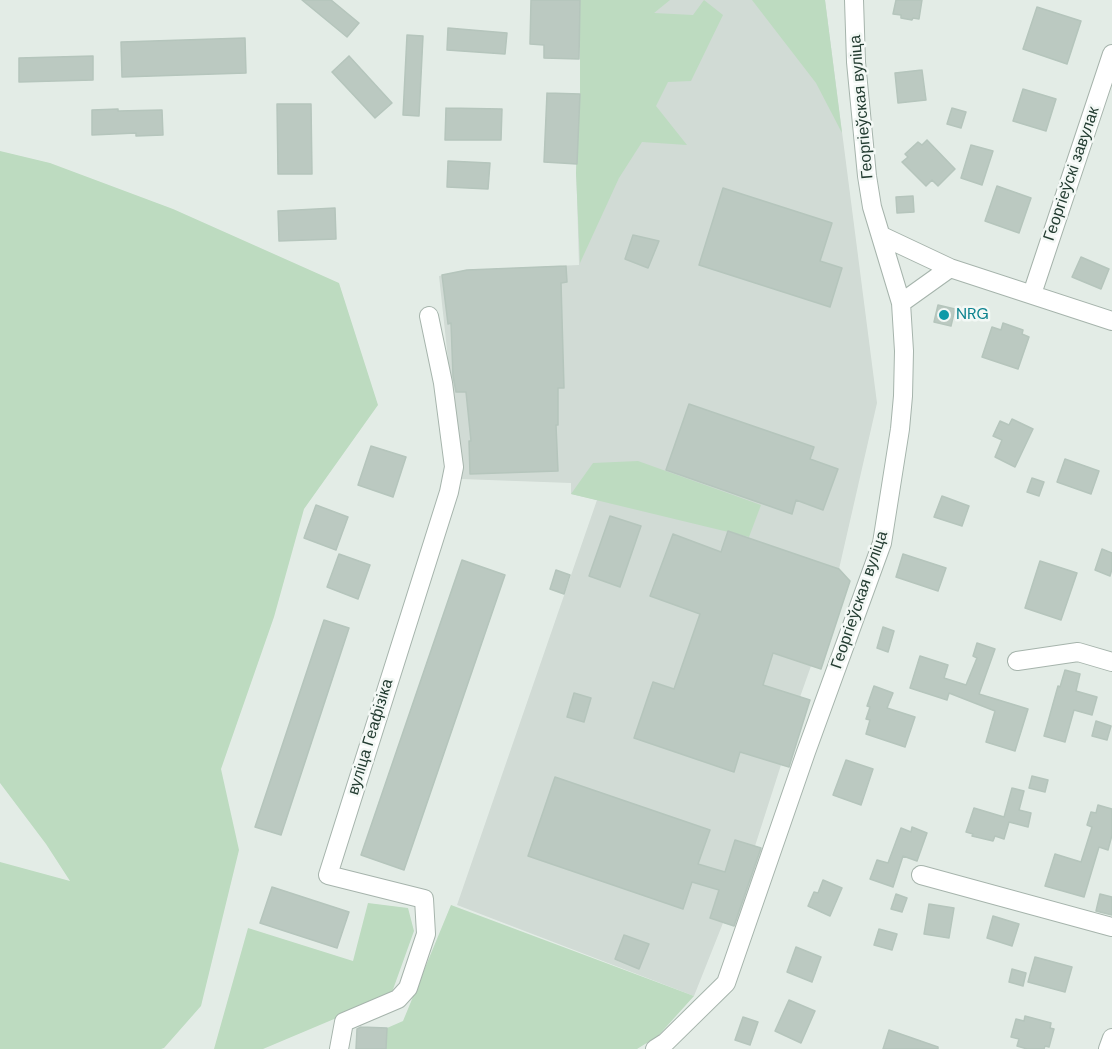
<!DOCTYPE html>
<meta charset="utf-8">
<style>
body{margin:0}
canvas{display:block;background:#e3ece6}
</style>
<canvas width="1112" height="1049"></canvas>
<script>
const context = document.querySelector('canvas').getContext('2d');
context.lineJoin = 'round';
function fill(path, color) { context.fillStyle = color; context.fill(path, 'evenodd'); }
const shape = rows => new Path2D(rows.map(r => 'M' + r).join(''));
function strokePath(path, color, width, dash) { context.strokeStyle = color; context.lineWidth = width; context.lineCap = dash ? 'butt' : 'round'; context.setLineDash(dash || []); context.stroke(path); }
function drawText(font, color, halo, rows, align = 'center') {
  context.font = font + ' "DM Sans",sans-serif'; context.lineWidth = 5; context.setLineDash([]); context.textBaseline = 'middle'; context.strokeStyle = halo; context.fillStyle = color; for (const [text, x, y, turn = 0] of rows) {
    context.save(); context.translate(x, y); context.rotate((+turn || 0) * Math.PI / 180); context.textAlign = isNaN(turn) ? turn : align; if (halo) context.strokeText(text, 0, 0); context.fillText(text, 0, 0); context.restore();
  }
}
const built = shape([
 [580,0,825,0,877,403,839,569,850,581,821,669,811,666,800,697,810,700,789,767,781,765,755,846,763,849,738,927,723,923,694,996,457,905,597,500,571,494,571,483,461,479,439,276,467,270,579,265,576,164,580,94]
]);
const green = shape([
 [580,0,670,0,654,13,693,15,704,0,723,15,691,81,668,82,656,106,687,145,642,142,619,178,580,263,576,173,580,94],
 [752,0,825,0,842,133,816,83],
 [0,151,50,163,173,209,339,283,378,405,304,509,274,617,221,769,239,850,201,1006,164,1048,161,1049,0,1049,0,862,70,881,46,844,0,783],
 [638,461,761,505,749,537,571,494,593,463],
 [368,903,408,908,414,931,391,995,263,1049,214,1049,248,928,353,961],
 [451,905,694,996,658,1036,637,1049,386,1049,387,1028,403,1021]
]);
const building = shape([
 [302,0,331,0,359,23,347,37,302,0],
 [531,0,580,0,579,59,544,58,544,45,530,44,531,0],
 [896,0,922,0,919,19,913,18,912,20,901,18,901,15,893,14,896,0],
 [1037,7,1081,21,1067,64,1023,49,1037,7],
 [448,28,507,33,505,54,447,50,448,28],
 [407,35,423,36,419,116,403,115,407,35],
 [245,38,246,73,122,77,121,42,245,38],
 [93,56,93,80,19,82,19,58,93,56],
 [349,56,392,103,375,118,332,72,349,56],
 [922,70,926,100,898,103,895,73,922,70],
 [1023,89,1056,99,1046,131,1013,121,1023,89],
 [547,93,580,94,577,164,544,162,547,93],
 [277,104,311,104,312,174,278,174,277,104],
 [446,108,502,109,501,140,445,140,446,108],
 [952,108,966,112,961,128,947,124,952,108],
 [118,109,118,111,162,110,163,135,136,136,136,133,92,135,92,110,118,109],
 [927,140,955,169,938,186,932,180,926,186,902,162,908,157,905,154,918,142,922,145,927,140],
 [971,145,993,151,982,185,961,178,971,145],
 [448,161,490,163,488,189,447,187,448,161],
 [997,186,1031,198,1019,233,985,221,997,186],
 [723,188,832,223,820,261,842,268,830,307,699,265,723,188],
 [913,196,914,212,897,213,896,197,913,196],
 [335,208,336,239,279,241,278,211,335,208],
 [633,235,659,241,648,268,625,259,633,235],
 [1081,257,1109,269,1101,289,1072,277,1081,257],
 [566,266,567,282,561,283,564,388,558,388,558,425,556,425,558,471,470,474,469,441,471,441,466,392,456,392,453,376,451,323,448,324,442,275,467,270,566,266],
 [938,305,955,309,951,326,934,322,938,305],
 [1003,323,1023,330,1022,334,1029,337,1018,369,982,357,992,327,1001,330,1003,323],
 [689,404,814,447,810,459,838,469,823,510,796,500,792,514,666,470,689,404],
 [1012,419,1033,429,1015,467,995,457,1002,440,993,436,1000,421,1009,425,1012,419],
 [371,446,406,457,393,497,358,485,371,446],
 [1065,459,1099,471,1091,494,1057,482,1065,459],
 [1032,478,1044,482,1039,496,1027,492,1032,478],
 [942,496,969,506,962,526,934,517,942,496],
 [316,505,348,517,336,550,304,538,316,505],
 [610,516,641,526,620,587,589,576,610,516],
 [728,531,839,569,850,581,821,669,773,653,763,685,810,700,789,767,740,752,734,772,634,738,653,682,674,689,700,614,650,596,673,534,721,552,728,531],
 [1102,549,1112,553,1112,569,1110,576,1095,570,1102,549],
 [339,554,370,565,358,599,327,587,339,554],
 [903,554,946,568,938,591,896,577,903,554],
 [462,560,505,575,404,870,361,855,462,560],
 [1040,561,1077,573,1061,620,1025,608,1040,561],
 [556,570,570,575,564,594,550,589,556,570],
 [324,620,349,628,281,835,255,827,324,620],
 [883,627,894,631,888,652,877,648,883,627],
 [977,643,995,649,979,694,1028,709,1015,751,986,742,995,711,949,693,947,700,910,688,920,656,948,665,944,678,966,685,977,658,973,656,977,643],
 [1065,670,1080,674,1076,691,1097,697,1092,715,1074,710,1065,742,1044,736,1058,686,1060,687,1065,670],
 [874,686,893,693,887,708,915,717,905,747,866,734,870,720,866,719,870,707,867,706,874,686],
 [574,693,591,698,584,722,567,717,574,693],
 [1096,721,1111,726,1107,740,1092,736,1096,721],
 [846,760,873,769,861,805,833,795,846,760],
 [1032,776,1048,780,1045,792,1029,788,1032,776],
 [555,777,710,830,698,864,725,872,735,840,761,848,734,926,710,918,719,890,692,882,683,909,528,856,555,777],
 [1012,788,1024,791,1019,810,1031,813,1028,827,1009,822,1004,839,995,836,993,841,972,836,973,834,966,832,974,808,1004,817,1012,788],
 [1098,805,1112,809,1112,835,1108,850,1099,847,1084,897,1045,886,1055,854,1081,862,1092,827,1087,825,1091,812,1096,813,1098,805],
 [912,827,927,833,917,861,903,856,893,887,870,879,877,860,888,863,901,828,911,832,912,827],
 [823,880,842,888,830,916,808,906,814,892,818,893,823,880],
 [272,887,349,912,337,948,260,923,272,887],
 [896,894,907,898,902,912,891,909,896,894],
 [1100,894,1112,897,1112,915,1096,911,1100,894],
 [929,904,954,908,949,938,924,934,929,904],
 [993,916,1019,924,1012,946,987,938,993,916],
 [879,929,897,934,892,950,874,945,879,929],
 [624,935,649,944,639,969,615,959,624,935],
 [796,947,821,957,812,982,787,972,796,947],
 [1035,957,1072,967,1065,992,1028,982,1035,957],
 [1012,969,1026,973,1023,986,1009,982,1012,969],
 [789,1000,815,1011,801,1043,775,1031,789,1000],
 [1025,1016,1051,1023,1050,1028,1054,1029,1049,1047,1045,1046,1044,1049,1027,1049,1017,1046,1019,1039,1011,1037,1016,1019,1024,1021,1025,1016],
 [743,1017,758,1022,750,1045,735,1040,743,1017],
 [361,1027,387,1028,386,1049,356,1049,357,1029,361,1027],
 [889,1030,938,1047,938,1049,883,1049,889,1030]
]);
const minor = shape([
 [882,236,950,268,1112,321],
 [1032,294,1112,54],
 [901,303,950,268],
 [1017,661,1078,652,1112,662],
 [921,875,1112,927],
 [339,1049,344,1022,398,999,408,988,426,934,424,899,328,875,449,492,454,467,443,383,429,316],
 [655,1049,666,1042,726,983,806,752,882,543,900,429,903,396,904,351,901,303,872,207,867,176,856,62,854,0],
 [1108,1049,1112,1038]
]);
const markers = [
 [944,315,6,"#0f9aa8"]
];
const streetNames = [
 ["Георгіеўская вуліца",862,107,-95],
 ["Георгіеўскі завулак",1072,174,-71],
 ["Георгіеўская вуліца",860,600,-71],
 ["вуліца Геафізіка",371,737,-73]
];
const cultureNames = [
 ["NRG",956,315]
];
fill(built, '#d1dbd5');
fill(green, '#bddbc0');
fill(building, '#bbc9c1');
strokePath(building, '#b5c5bc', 1.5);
strokePath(minor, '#a6b4ac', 20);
strokePath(minor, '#fff', 18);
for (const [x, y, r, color] of markers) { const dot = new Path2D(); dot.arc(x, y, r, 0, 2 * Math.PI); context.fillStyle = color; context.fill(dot); strokePath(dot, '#f3f8f5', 2); }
drawText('16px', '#233c31', '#f3f8f5', streetNames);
drawText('16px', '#0d838f', '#f3f8f5', cultureNames, 'left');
</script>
